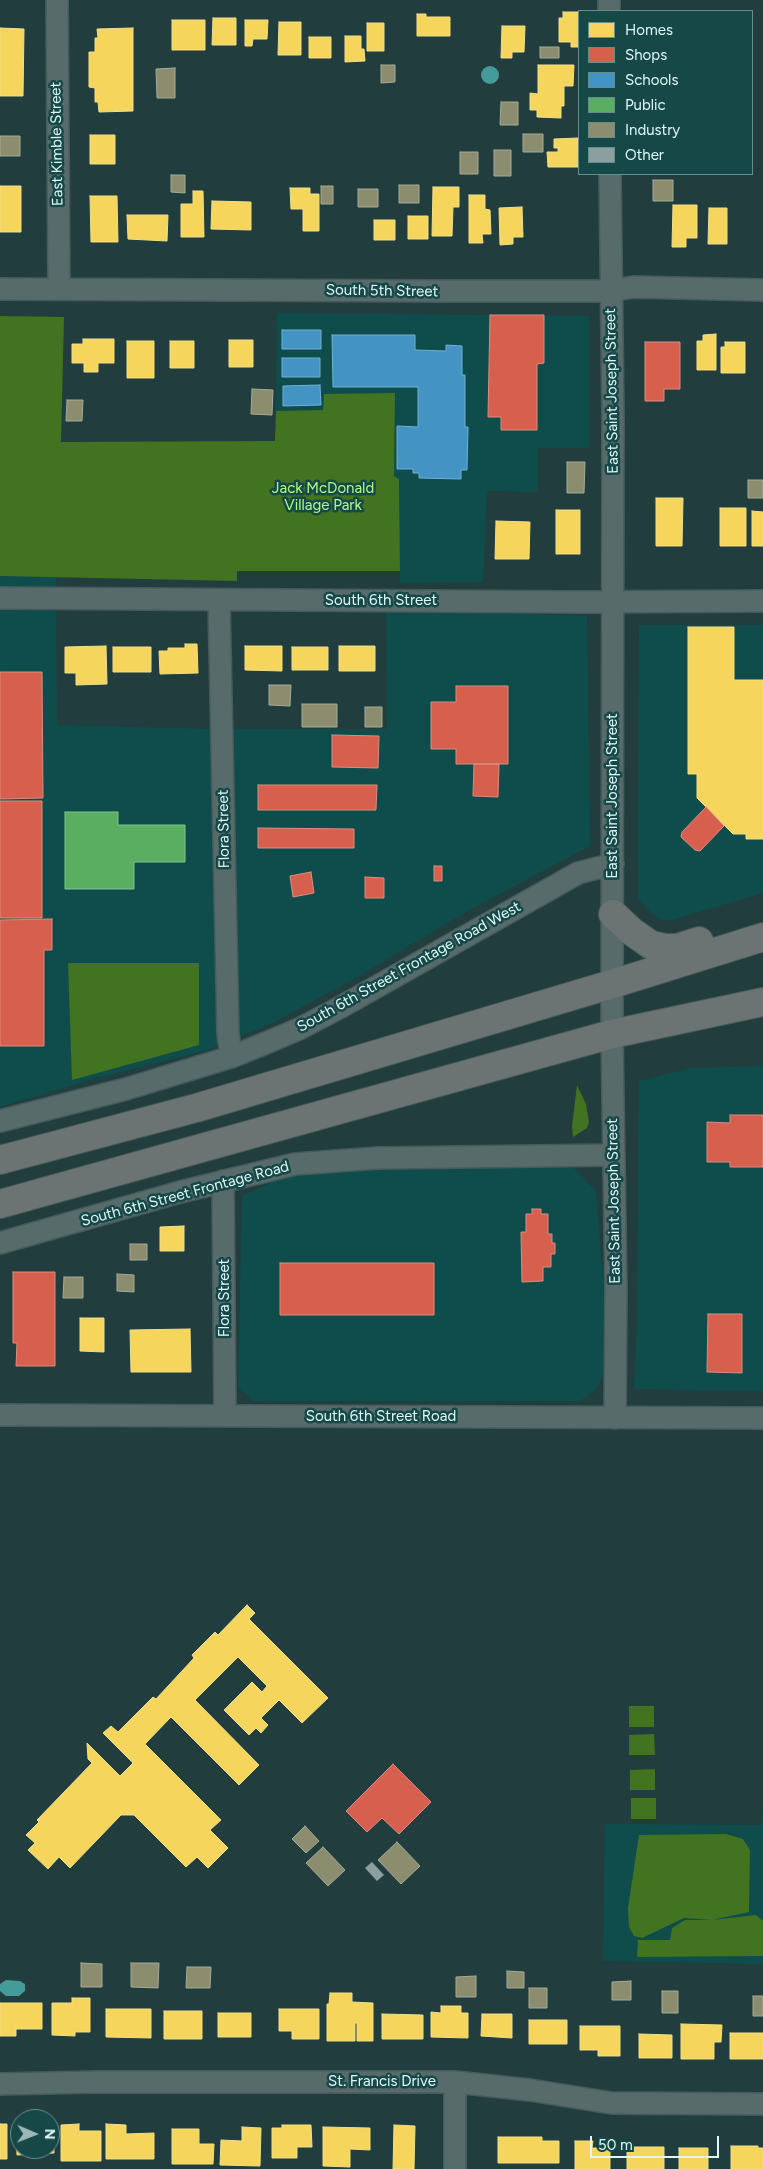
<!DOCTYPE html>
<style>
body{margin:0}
#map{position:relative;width:763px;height:2169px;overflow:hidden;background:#213d3d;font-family:Figtree,sans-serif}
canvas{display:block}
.legend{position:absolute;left:578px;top:10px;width:175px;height:165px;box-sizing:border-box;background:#164848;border:1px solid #668e8e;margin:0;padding:6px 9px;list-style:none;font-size:15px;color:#dff8f7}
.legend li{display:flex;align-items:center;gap:10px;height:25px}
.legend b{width:25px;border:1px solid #668e8e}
.north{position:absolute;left:10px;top:2109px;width:50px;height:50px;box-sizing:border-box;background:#164848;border:1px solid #668e8e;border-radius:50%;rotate:91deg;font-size:14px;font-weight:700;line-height:20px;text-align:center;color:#dff8f7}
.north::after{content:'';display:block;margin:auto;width:18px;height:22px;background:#9cb7b6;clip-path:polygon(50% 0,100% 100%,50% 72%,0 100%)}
.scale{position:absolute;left:590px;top:2136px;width:129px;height:22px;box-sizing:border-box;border:2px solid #dff8f7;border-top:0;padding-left:6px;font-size:15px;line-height:18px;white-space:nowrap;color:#dff8f7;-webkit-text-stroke:4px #164848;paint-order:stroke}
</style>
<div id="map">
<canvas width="763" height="2169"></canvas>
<ul class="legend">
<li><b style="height:14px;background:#f6d55c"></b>Homes</li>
<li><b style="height:14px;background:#d6604d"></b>Shops</li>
<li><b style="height:14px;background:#4393c3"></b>Schools</li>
<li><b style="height:14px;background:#5aae61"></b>Public</li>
<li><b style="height:14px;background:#8c8c6e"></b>Industry</li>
<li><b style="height:14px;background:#8b9f9f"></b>Other</li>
</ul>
<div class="north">N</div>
<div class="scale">50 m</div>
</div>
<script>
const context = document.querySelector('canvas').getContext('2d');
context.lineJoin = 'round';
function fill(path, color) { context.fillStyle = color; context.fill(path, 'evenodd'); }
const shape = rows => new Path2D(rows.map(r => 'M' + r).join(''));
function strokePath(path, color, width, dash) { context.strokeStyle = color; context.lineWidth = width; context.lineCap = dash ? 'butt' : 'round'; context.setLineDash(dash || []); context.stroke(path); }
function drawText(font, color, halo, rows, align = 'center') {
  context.font = font + ' Figtree,sans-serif'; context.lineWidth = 5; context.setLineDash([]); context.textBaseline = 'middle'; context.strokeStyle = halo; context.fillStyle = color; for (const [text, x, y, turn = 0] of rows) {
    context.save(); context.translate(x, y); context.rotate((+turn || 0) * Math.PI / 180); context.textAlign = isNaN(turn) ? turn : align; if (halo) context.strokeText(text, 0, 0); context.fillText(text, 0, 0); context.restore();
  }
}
const built = shape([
 [277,313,589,316,589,448,538,448,538,492,487,491,483,582,400,583,399,479,394,476,324,394,323,410,276,411],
 [0,576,56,577,57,725,215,729,387,729,386,610,587,616,590,846,464,913,361,975,275,1022,208,1050,90,1080,0,1107],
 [639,625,763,625,763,893,672,920,661,920,653,914,638,899],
 [763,1066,763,1391,634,1389,637,1322,639,1081,690,1068],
 [431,1167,573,1167,596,1191,604,1290,604,1375,595,1390,580,1401,253,1401,238,1387,242,1196,284,1177,351,1169],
 [763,1804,763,1964,603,1961,605,1824,761,1825]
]);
const green = shape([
 [0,316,64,317,61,442,275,441,276,411,323,410,324,394,395,393,394,476,399,479,400,571,237,571,237,581,0,576],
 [68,963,199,963,199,1045,72,1080],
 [577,1085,586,1104,589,1122,587,1128,573,1137,572,1126],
 [629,1706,654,1706,654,1727,629,1727],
 [654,1734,655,1755,629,1755,629,1735],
 [655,1769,655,1790,630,1790,630,1770],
 [631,1798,656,1798,656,1819,631,1819],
 [726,1834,743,1839,750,1850,749,1912,712,1920,756,1915,763,1921,763,1956,637,1957,638,1940,670,1940,672,1928,685,1920,712,1920,684,1918,642,1938,634,1936,629,1927,628,1908,639,1835]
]);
const water = shape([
 '481 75a9 9 0 1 1 18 0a9 9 0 1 1-18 0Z',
 [6,1980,20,1981,25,1984,25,1991,19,1996,6,1996,0,1991,0,1984]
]);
const homes = shape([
 [563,12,579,12,579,47,571,47,571,42,559,42,559,18,563,18,563,12],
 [417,14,426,14,426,17,450,17,450,36,417,36,417,14],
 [213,18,236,18,236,45,212,45,213,18],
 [172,20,205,20,205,50,172,50,172,20],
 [245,20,268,20,267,39,253,39,252,46,245,46,245,20],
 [279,22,301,22,301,55,278,55,279,22],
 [367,23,384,23,384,51,367,51,367,23],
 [502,26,525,26,524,52,512,52,512,58,501,58,502,26],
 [0,28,24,29,23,96,0,96,0,28],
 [133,28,133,111,99,112,98,102,95,102,95,88,89,87,89,52,95,52,95,38,98,38,97,29,133,28],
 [345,36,361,36,361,49,364,49,365,61,345,62,345,36],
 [309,37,331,37,331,58,309,58,309,37],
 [538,65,574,65,573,86,564,86,564,106,561,106,561,118,537,117,537,110,530,110,530,93,538,94,538,65],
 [90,135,115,135,115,164,90,164,90,135],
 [578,138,579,167,548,167,547,152,558,152,558,148,554,148,554,139,578,138],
 [0,186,21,186,21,232,0,232,0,186],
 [433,187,459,187,459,207,453,207,452,236,432,236,433,187],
 [290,188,310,188,310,194,319,194,319,231,303,231,303,209,291,209,290,188],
 [193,191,203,191,204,237,181,237,181,204,193,204,193,191],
 [469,195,485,195,485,209,490,210,491,234,482,234,483,243,469,243,469,195],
 [90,196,117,196,118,242,91,242,90,196],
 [212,201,251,202,251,230,211,229,212,201],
 [673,205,697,205,697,238,686,238,686,247,672,247,673,205],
 [522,207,523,237,513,237,513,244,500,245,499,208,522,207],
 [709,208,727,208,727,244,708,244,709,208],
 [127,215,168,215,167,241,128,239,127,215],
 [408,216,428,216,428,239,408,239,408,216],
 [374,220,395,220,395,240,374,240,374,220],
 [716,334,716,370,697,370,697,341,703,341,703,335,716,334],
 [83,339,114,339,114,363,98,363,98,372,84,372,84,363,72,363,72,344,83,344,83,339],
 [229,340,253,340,253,367,229,367,229,340],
 [127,341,154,341,154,378,127,378,127,341],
 [170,341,194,341,194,368,170,368,170,341],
 [725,342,745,342,745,373,721,373,721,347,725,347,725,342],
 [656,498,683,498,682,546,656,546,656,498],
 [720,508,746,508,746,546,720,546,720,508],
 [556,510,580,510,580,554,556,554,556,510],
 [752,511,763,512,763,546,752,546,752,511],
 [496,521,530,522,529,559,495,559,496,521],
 [688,627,734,627,734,680,763,680,763,839,746,839,746,834,733,834,697,798,697,774,688,774,688,627],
 [185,644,197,644,198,673,160,674,159,651,168,651,168,648,185,648,185,644],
 [106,646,107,684,76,685,76,673,65,673,65,647,106,646],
 [245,646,282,646,282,671,245,670,245,646],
 [339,646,375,646,375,671,339,671,339,646],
 [113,647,151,647,151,672,113,672,113,647],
 [292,647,328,647,328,670,292,670,292,647],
 [184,1226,184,1251,160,1251,160,1227,184,1226],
 [80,1318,104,1318,104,1352,80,1351,80,1318],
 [190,1329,191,1372,131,1372,130,1330,190,1329],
 [247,1605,255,1613,249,1619,328,1698,302,1723,279,1700,261,1718,268,1725,261,1733,256,1728,249,1735,224,1710,252,1682,262,1692,267,1686,238,1657,195,1700,259,1765,239,1785,171,1717,145,1744,221,1820,210,1830,228,1848,208,1868,197,1857,186,1867,134,1815,121,1815,70,1868,59,1857,48,1869,28,1850,35,1843,26,1835,39,1822,37,1820,92,1763,88,1759,87,1743,120,1776,133,1763,103,1733,111,1726,118,1732,153,1697,156,1699,194,1658,192,1655,215,1632,218,1635,247,1605],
 [330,1993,352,1993,352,2002,373,2003,373,2041,357,2041,357,2023,355,2023,355,2041,327,2041,327,2004,329,2004,330,1993],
 [72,1998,90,1998,90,2032,75,2032,75,2036,52,2035,52,2003,72,2003,72,1998],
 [0,2003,42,2003,42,2029,16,2029,16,2036,0,2036,0,2003],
 [441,2006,461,2006,461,2013,468,2013,468,2038,431,2037,431,2012,441,2013,441,2006],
 [106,2009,151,2009,151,2038,106,2037,106,2009],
 [279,2009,319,2009,319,2039,292,2039,292,2031,279,2031,279,2009],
 [164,2011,202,2011,202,2039,164,2039,164,2011],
 [218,2013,251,2013,251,2037,218,2037,218,2013],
 [382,2014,423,2015,423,2039,382,2039,382,2014],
 [482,2014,512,2014,512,2038,481,2036,482,2014],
 [529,2020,567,2020,567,2044,529,2044,529,2020],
 [681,2024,722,2025,721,2042,714,2042,714,2059,681,2059,681,2024],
 [580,2026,620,2026,620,2056,598,2056,598,2050,580,2050,580,2026],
 [730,2033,763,2033,763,2059,730,2059,730,2033],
 [639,2034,672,2035,672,2058,639,2058,639,2034],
 [50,2122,53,2122,54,2153,17,2155,16,2123,20,2123,20,2149,50,2149,50,2122],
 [0,2124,7,2124,7,2159,0,2159,0,2124],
 [79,2124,79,2131,101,2131,101,2161,61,2161,61,2125,79,2124],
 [106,2124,126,2125,126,2134,154,2133,154,2159,106,2159,106,2124],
 [282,2125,311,2125,312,2147,297,2147,297,2158,272,2158,272,2128,282,2128,282,2125],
 [394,2125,415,2126,414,2169,393,2169,394,2125],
 [242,2127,261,2128,260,2166,220,2165,221,2140,242,2141,242,2127],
 [323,2127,370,2128,370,2150,350,2149,350,2167,323,2166,323,2127],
 [172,2129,199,2129,199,2144,214,2144,213,2164,172,2164,172,2129],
 [498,2137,542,2137,542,2141,559,2141,559,2163,498,2163,498,2137],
 [575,2141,593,2141,592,2148,610,2148,610,2169,575,2169,575,2141],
 [731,2146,758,2146,758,2148,763,2148,763,2169,731,2169,731,2146],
 [627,2147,664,2147,664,2169,627,2169,627,2147],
 [679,2148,708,2148,708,2169,679,2169,679,2148]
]);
const shops = shape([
 [490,315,544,315,544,363,537,364,537,430,501,430,501,417,488,417,490,315],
 [645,342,680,342,680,389,664,389,664,401,645,401,645,342],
 [0,672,42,672,43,798,0,799,0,672],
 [456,686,508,686,508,764,456,764,456,749,431,749,431,702,456,702,456,686],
 [332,735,379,736,378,768,332,767,332,735],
 [474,764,499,764,498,797,473,796,474,764],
 [258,785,377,785,376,810,258,810,258,785],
 [0,801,42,801,42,918,0,918,0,801],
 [706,807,724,826,700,851,695,850,681,837,682,832,706,807],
 [258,828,354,829,354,848,258,848,258,828],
 [434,866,442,866,442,881,434,881,434,866],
 [311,872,314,893,293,897,290,876,311,872],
 [365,877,384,878,384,898,365,898,365,877],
 [52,919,52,950,44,950,44,1046,0,1046,0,920,52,919],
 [730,1115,763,1115,763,1167,730,1167,730,1162,707,1162,707,1122,730,1123,730,1115],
 [532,1209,541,1209,541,1214,548,1214,548,1234,552,1234,552,1243,555,1243,555,1254,551,1254,551,1267,543,1267,543,1281,522,1282,521,1232,526,1232,526,1214,532,1214,532,1209],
 [280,1263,434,1263,434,1315,280,1315,280,1263],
 [13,1272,55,1272,55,1366,16,1366,17,1343,13,1343,13,1272],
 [708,1314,742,1314,742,1373,707,1372,708,1314],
 [393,1764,431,1802,399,1834,382,1818,367,1832,346,1811,393,1764]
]);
const schools = shape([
 [282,330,321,330,321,349,282,349,282,330],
 [332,335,415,335,415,350,446,351,446,345,462,346,462,375,465,375,465,427,468,427,467,470,461,470,461,479,419,478,419,473,413,473,413,469,397,469,397,426,418,427,418,387,333,387,332,335],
 [282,358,320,358,320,377,282,377,282,358],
 [320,385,321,405,283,406,283,386,320,385]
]);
const public = shape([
 [65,812,118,812,118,825,185,825,185,862,134,862,134,889,65,889,65,812]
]);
const industry = shape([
 [540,47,559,47,559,58,540,58,540,47],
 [381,65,395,65,395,82,381,83,381,65],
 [175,68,175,98,157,98,156,69,175,68],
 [501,102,518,102,518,125,500,125,501,102],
 [523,134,543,134,543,152,523,152,523,134],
 [0,136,20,136,20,156,0,156,0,136],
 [494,150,511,150,511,176,494,176,494,150],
 [460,152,478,152,478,174,460,174,460,152],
 [171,175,185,175,185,193,171,192,171,175],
 [653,180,673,180,673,201,653,201,653,180],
 [399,185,419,185,419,203,399,203,399,185],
 [321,186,333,186,333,204,321,204,321,186],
 [358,189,378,189,378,207,358,207,358,189],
 [252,389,273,390,272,415,251,414,252,389],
 [67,400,83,400,82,421,66,421,67,400],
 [567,462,585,462,584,493,567,493,567,462],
 [748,480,763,480,763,498,748,498,748,480],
 [269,685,291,685,290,706,269,705,269,685],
 [302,704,337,704,337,727,302,727,302,704],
 [365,707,382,707,382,727,365,727,365,707],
 [130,1244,147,1244,147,1260,130,1260,130,1244],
 [117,1274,134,1275,134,1292,117,1291,117,1274],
 [64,1277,83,1277,83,1298,63,1298,64,1277],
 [305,1826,319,1841,306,1853,292,1839,305,1826],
 [397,1842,420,1866,401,1884,378,1860,397,1842],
 [323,1847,345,1870,328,1886,306,1863,323,1847],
 [81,1963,102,1964,102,1987,81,1987,81,1963],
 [131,1963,159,1963,158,1988,131,1987,131,1963],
 [187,1967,211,1967,210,1988,186,1988,187,1967],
 [507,1971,524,1972,524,1988,507,1988,507,1971],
 [476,1976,476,1997,456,1997,456,1977,476,1976],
 [631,1981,631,2000,612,2000,612,1982,631,1981],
 [529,1988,547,1988,547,2008,529,2008,529,1988],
 [662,1991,678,1991,678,2013,662,2013,662,1991],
 [753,1996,763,1996,763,2016,753,2016,753,1996]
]);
const building = shape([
 [372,1862,384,1875,377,1881,365,1868]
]);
const minor = shape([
 [57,0,59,289],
 [609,11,609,0],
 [610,174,613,417,612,1034,616,1291,615,1418],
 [0,289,441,291,611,291,633,287,763,290],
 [0,598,576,602,763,601],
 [219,601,228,1033,231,1057],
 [0,1121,126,1089,231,1057,261,1045,299,1029,339,1008,578,873,613,864],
 [223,1181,225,1416],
 [0,1243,180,1192,295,1164,378,1158,613,1155],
 [0,1415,763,1418],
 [0,2084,95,2082,455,2082,530,2090,611,2103,763,2104],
 [455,2169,455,2082]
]);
const major = shape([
 [613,914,631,931,651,945,665,948,677,948,699,941],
 [0,1160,196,1108,612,984,763,937],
 [0,1204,612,1034,763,1002]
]);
const streetNames = [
 ["East Kimble Street",57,144,-91],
 ["South 5th Street",382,291,1],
 ["East Saint Joseph Street",612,391,-91],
 ["South 6th Street",381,601],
 ["East Saint Joseph Street",613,796,-90],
 ["Flora Street",224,829,-91],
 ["South 6th Street Frontage Road West",409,967,-29],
 ["South 6th Street Frontage Road",185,1194,-15],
 ["East Saint Joseph Street",614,1201,-91],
 ["Flora Street",225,1298,-90],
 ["South 6th Street Road",381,1417],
 ["St. Francis Drive",382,2082]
];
const parkNames = [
 ["Jack McDonald",323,489],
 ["Village Park",323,506]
];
fill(built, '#0f4d4d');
fill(green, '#417320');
fill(water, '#459a9a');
fill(homes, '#f6d55c');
strokePath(homes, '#efe08a', 1);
fill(shops, '#d6604d');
strokePath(shops, '#d98e80', 1);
fill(schools, '#4393c3');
strokePath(schools, '#72b1d3', 1);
fill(public, '#5aae61');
strokePath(public, '#82c48e', 1);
fill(industry, '#8c8c6e');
strokePath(industry, '#a5ac97', 1);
fill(building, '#8b9f9f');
strokePath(minor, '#455a59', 24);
strokePath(major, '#455a59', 30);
strokePath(minor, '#586b6b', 21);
strokePath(major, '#6c7373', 28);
drawText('15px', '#dff8f7', '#164848', streetNames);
drawText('15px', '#affb80', '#164848', parkNames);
</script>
